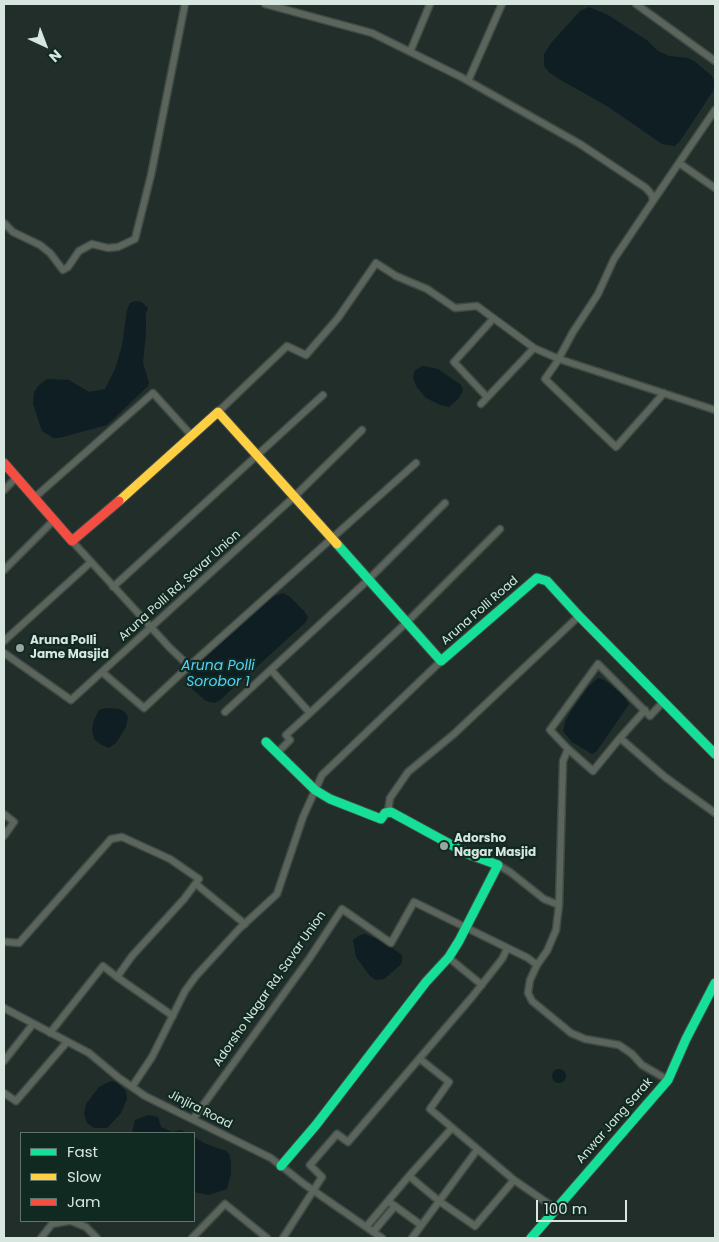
<!DOCTYPE html>
<style>
body{margin:0}
#map{position:relative;width:719px;height:1242px;overflow:hidden;background:#212e2a;font-family:Poppins,sans-serif}
canvas{display:block}
.frame{position:absolute;inset:0;border:5px solid #d7e6df;pointer-events:none}
.legend{position:absolute;left:20px;top:1132px;width:175px;height:90px;box-sizing:border-box;background:#112a21;border:1px solid #60756d;margin:0;padding:6px 9px;list-style:none;font-size:15px;color:#d7e6df}
.legend li{display:flex;align-items:center;gap:10px;height:25px}
.legend b{width:25px;border:1px solid #60756d}
.north{position:absolute;left:20px;top:20px;width:50px;height:50px;-webkit-text-stroke:4px #112a21;paint-order:stroke;rotate:137deg;font-size:14px;font-weight:700;line-height:20px;text-align:center;color:#d7e6df}
.north::after{content:'';display:block;margin:auto;width:18px;height:22px;background:#d7e6df;clip-path:polygon(50% 0,100% 100%,50% 72%,0 100%)}
.scale{position:absolute;left:536px;top:1200px;width:91px;height:22px;box-sizing:border-box;border:2px solid #d7e6df;border-top:0;padding-left:6px;font-size:15px;line-height:18px;white-space:nowrap;color:#d7e6df;-webkit-text-stroke:4px #112a21;paint-order:stroke}
</style>
<div id="map">
<canvas width="719" height="1242"></canvas>
<div class="frame"></div>
<ul class="legend">
<li><b style="height:6px;background:#16e098"></b>Fast</li>
<li><b style="height:6px;background:#ffcf43"></b>Slow</li>
<li><b style="height:6px;background:#f24e42"></b>Jam</li>
</ul>
<div class="north">N</div>
<div class="scale">100 m</div>
</div>
<script>
const context = document.querySelector('canvas').getContext('2d');
context.lineJoin = 'round';
function fill(path, color) { context.fillStyle = color; context.fill(path, 'evenodd'); }
const shape = rows => new Path2D(rows.map(r => 'M' + r).join(''));
function strokePath(path, color, width, dash) { context.strokeStyle = color; context.lineWidth = width; context.lineCap = dash ? 'butt' : 'round'; context.setLineDash(dash || []); context.stroke(path); }
function drawText(font, color, halo, rows, align = 'center') {
  context.font = font + ' Poppins,sans-serif'; context.lineWidth = 4.5; context.setLineDash([]); context.textBaseline = 'middle'; context.strokeStyle = halo; context.fillStyle = color; for (const [text, x, y, turn = 0] of rows) {
    context.save(); context.translate(x, y); context.rotate((+turn || 0) * Math.PI / 180); context.textAlign = isNaN(turn) ? turn : align; if (halo) context.strokeText(text, 0, 0); context.fillText(text, 0, 0); context.restore();
  }
}
const water = shape([
 [589,7,608,15,648,41,658,51,669,56,688,58,694,61,712,76,715,83,713,91,680,141,675,146,662,144,607,106,557,78,549,72,544,66,544,54,552,42,580,11],
 [135,301,142,302,148,308,146,314,146,332,143,363,149,383,148,386,107,425,59,438,54,438,42,431,33,404,34,392,39,385,47,379,69,380,89,392,105,389,115,369,122,346,127,310,130,303],
 [423,366,438,369,461,385,463,390,459,398,449,407,440,405,426,398,416,386,413,378,415,370],
 [283,593,290,597,304,611,308,617,306,622,220,700,215,703,206,701,192,689,190,682,190,675,193,666,247,617,272,597],
 [598,678,604,680,611,685,624,696,629,704,601,745,596,752,592,754,572,742,563,731,565,722,571,711,589,686],
 [105,708,119,709,125,712,128,717,126,727,120,737,116,743,109,748,100,744,94,739,92,729,94,720,99,710],
 [365,934,382,941,402,955,402,962,399,966,384,979,376,980,370,976,356,957,353,940,360,935],
 '552 1076a7 7 0 1 1 14 0a7 7 0 1 1-14 0Z',
 [111,1081,116,1082,126,1091,127,1099,121,1113,107,1128,94,1128,87,1123,84,1114,86,1104,99,1087],
 [148,1115,158,1117,161,1127,172,1132,181,1130,188,1133,132,1133,135,1120],
 [194,1137,206,1144,226,1151,229,1154,231,1162,231,1173,227,1189,208,1195,194,1192]
]);
const street = shape([
 [265,4,372,33,461,77,580,144,646,188,652,195,653,201,614,259,598,294,573,332,559,358],
 [636,4,715,61],
 [410,52,430,4],
 [468,81,502,4],
 [679,163,715,188],
 [653,201,715,110],
 [4,223,13,232,40,245,50,253,63,270,68,267,79,251,92,244,108,248,118,247,135,239,151,175,185,4],
 [559,359,545,379,616,447,664,393],
 [487,397,454,362,493,319],
 [481,404,534,348],
 [218,412,287,346,306,355,338,318,376,263,396,276,427,289,455,308,477,306,534,348,559,359,715,410],
 [4,490,17,477],
 [34,498,153,393,192,436],
 [72,541,170,648,189,666,416,463],
 [4,570,53,521],
 [113,587,323,395],
 [4,641,91,562],
 [4,653,71,700,295,496,362,430],
 [271,670,310,713,407,622,500,529],
 [102,672,144,708,189,666],
 [225,712,368,580,445,503],
 [620,738,645,710],
 [568,749,550,730,598,664,650,716,663,702],
 [277,753,290,740,286,735,310,713],
 [388,812,390,798,408,772,454,734,579,616],
 [4,814,14,822,4,836],
 [498,865,510,872,544,899,559,905],
 [196,884,245,924],
 [7,942,19,943,111,839,122,837,170,859,199,879,184,899,132,956,117,977,173,1016],
 [449,958,482,985],
 [4,1008,89,1053,119,1078,145,1096,271,1158,304,1184,382,1238],
 [50,1033,103,966,117,977],
 [420,1059,449,1082,430,1109,514,1180,556,1209],
 [4,1061,33,1024],
 [668,1080,642,1065,632,1054,619,1045,585,1039,571,1033,532,1001,528,993,530,980,537,965,547,951,556,930,559,905,563,761,568,749,593,771,620,738,665,777,715,813],
 [132,1087,152,1057,185,991,196,976,239,929,277,894,303,817,322,775,441,661],
 [4,1093,16,1101,67,1042],
 [193,1119,309,959,342,909,391,943,414,902,528,958,537,965],
 [451,1129,409,1176,439,1201,475,1226,514,1180],
 [388,1201,421,1225],
 [71,1221,86,1227,97,1238],
 [366,1227,409,1176],
 [373,1232,395,1206],
 [41,1238,52,1224,69,1221],
 [192,1238,225,1204,267,1238],
 [283,1238,322,1177,310,1165,337,1134,348,1142,472,997,502,959,507,949],
 [412,1238,477,1150]
]);
const fast = shape([
 [337,544,441,661,537,578,547,581,579,616,715,754],
 [266,742,315,790,330,799,381,819,385,813,391,812,468,854,498,865,459,941,449,957,426,982,316,1125,281,1166],
 [531,1238,668,1080,686,1039,715,983]
]);
const slow = shape([
 [119,501,218,412,337,544]
]);
const jam = shape([
 [4,463,72,541,119,501]
]);
const markers = [
 [20,648,5,"#97a6a0"],
 [444,846,5,"#97a6a0"]
];
const streetNames = [
 ["Aruna Polli Rd, Savar Union",180,586,-42],
 ["Aruna Polli Road",480,611,-41],
 ["Adorsho Nagar Rd, Savar Union",270,989,-55],
 ["Jinjira Road",200,1110,27],
 ["Anwar Jang Sarak",615,1121,-49]
];
const poiNames = [
 ["Aruna Polli",30,641],
 ["Jame Masjid",30,655],
 ["Adorsho",454,839],
 ["Nagar Masjid",454,853]
];
const waterNames = [
 ["Aruna Polli",218,666],
 ["Sorobor 1",218,682]
];
fill(water, '#0e1e23');
strokePath(street, '#3f4b46', 9);
strokePath(fast, '#3f4b46', 11);
strokePath(slow, '#3f4b46', 11);
strokePath(jam, '#3f4b46', 11);
strokePath(street, '#5c655b', 6);
strokePath(fast, '#16e098', 9);
strokePath(slow, '#ffcf43', 9);
strokePath(jam, '#f24e42', 9);
for (const [x, y, r, color] of markers) { const dot = new Path2D(); dot.arc(x, y, r, 0, 2 * Math.PI); context.fillStyle = color; context.fill(dot); strokePath(dot, '#112a21', 2); }
drawText('12px', '#d7e6df', '#112a21', streetNames);
drawText('bold 12px', '#d7e6df', '#112a21', poiNames, 'left');
drawText('italic 14px', '#53d1fa', '#112a21', waterNames);
</script>
